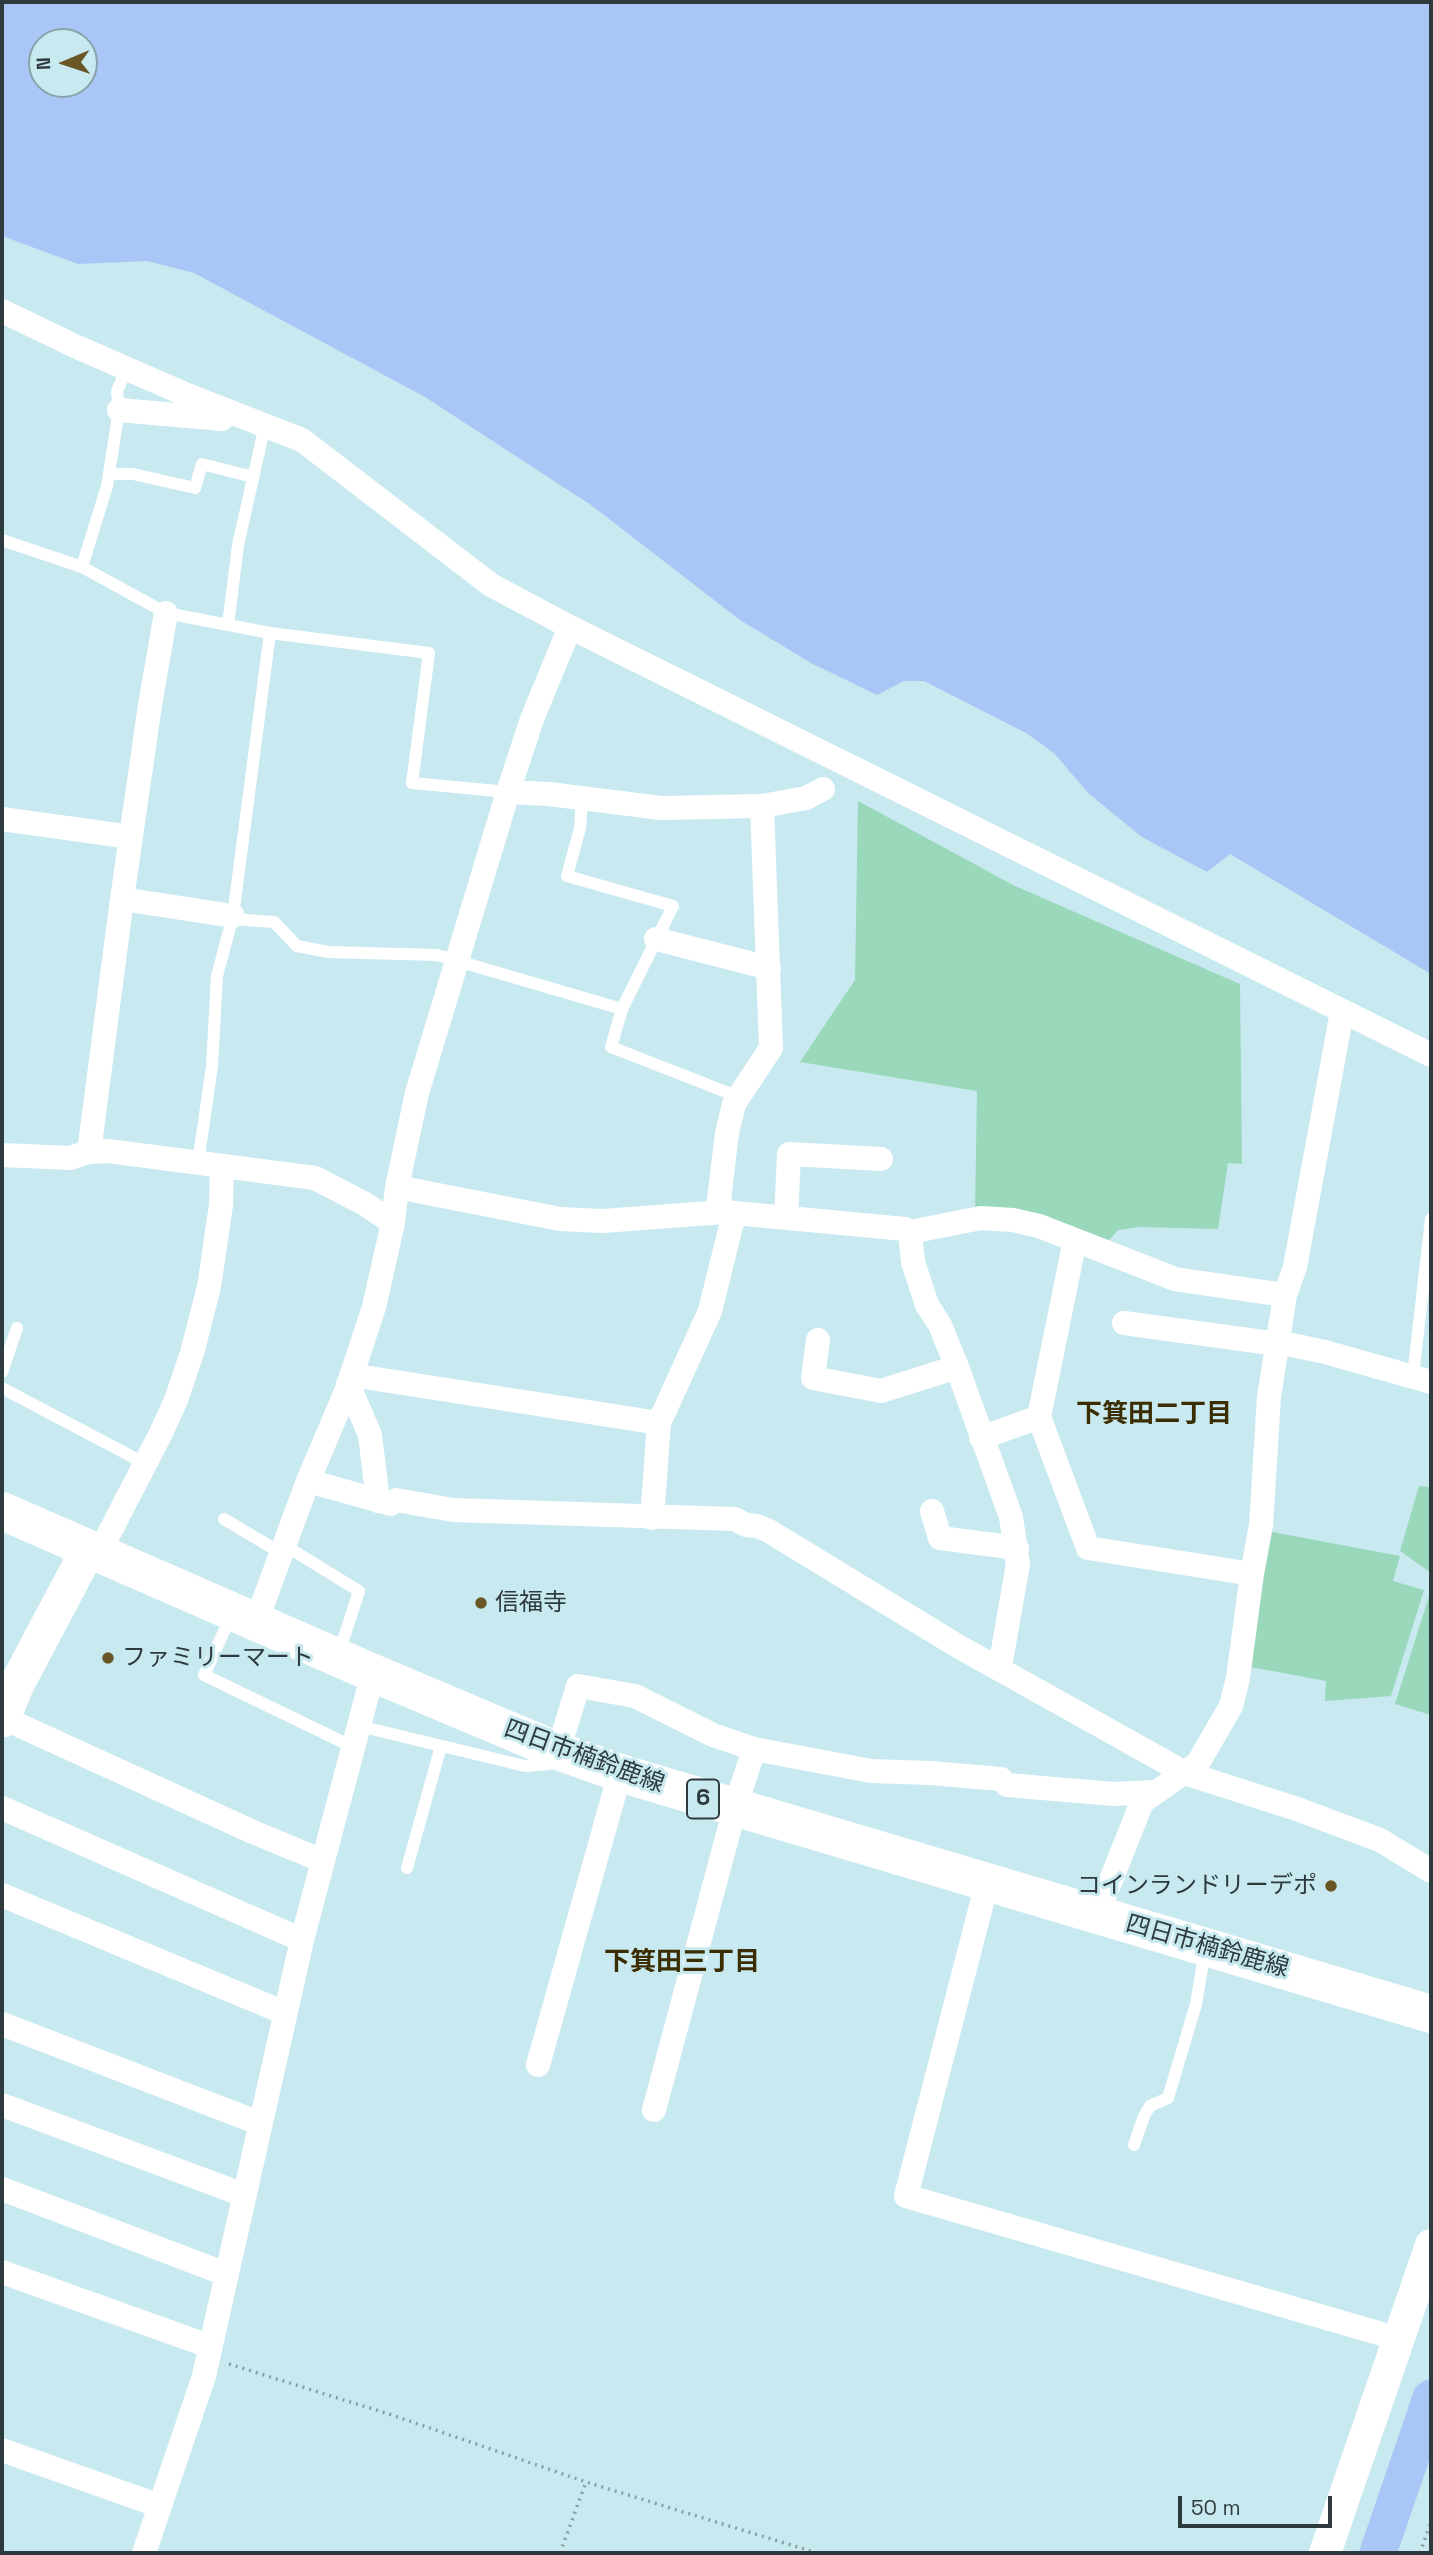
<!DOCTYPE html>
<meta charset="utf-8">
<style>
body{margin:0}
#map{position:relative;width:1433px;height:2555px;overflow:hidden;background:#c8e9f0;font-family:"Space Grotesk",sans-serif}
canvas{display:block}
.frame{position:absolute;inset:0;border:4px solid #2e3b3e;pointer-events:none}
.north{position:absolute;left:28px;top:28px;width:70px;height:70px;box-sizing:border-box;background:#c8e9f0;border:2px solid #8aa3a9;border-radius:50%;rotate:268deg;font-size:19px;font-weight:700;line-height:28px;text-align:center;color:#2e3b3e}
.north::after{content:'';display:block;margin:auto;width:24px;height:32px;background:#695826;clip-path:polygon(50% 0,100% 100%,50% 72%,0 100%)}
.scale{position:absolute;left:1178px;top:2496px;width:154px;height:32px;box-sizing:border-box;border:4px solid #2e3b3e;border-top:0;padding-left:9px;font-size:21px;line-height:24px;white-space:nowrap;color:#2e3b3e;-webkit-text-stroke:5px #c8e9f0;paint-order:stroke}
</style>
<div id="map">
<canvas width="1433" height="2555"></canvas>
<div class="frame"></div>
<div class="north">N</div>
<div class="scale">50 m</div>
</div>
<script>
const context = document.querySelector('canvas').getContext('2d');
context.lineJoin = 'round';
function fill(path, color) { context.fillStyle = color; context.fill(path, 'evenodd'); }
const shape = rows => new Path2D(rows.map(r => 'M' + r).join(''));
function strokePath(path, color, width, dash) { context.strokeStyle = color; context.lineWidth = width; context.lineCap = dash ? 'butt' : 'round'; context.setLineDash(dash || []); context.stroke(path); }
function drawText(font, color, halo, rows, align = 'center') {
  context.font = font + ' "Space Grotesk","Noto Sans JP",sans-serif'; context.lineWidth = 6; context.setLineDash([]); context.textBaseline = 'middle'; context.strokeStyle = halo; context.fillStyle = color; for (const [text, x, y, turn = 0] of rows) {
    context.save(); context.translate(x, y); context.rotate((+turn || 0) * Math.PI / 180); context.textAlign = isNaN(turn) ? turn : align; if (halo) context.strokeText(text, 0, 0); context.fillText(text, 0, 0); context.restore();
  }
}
const green = shape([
 [858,801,1015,886,1240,984,1242,1164,1228,1163,1218,1229,1139,1227,1118,1230,1105,1245,975,1213,977,1091,800,1062,855,980],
 [1419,1486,1431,1487,1431,1573,1400,1551],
 [1267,1531,1400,1556,1393,1581,1424,1590,1391,1696,1325,1701,1326,1681,1245,1666],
 [1431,1590,1431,1715,1395,1704]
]);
const water = shape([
 [2,2,1431,2,1431,974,1230,854,1207,872,1142,837,1088,793,1054,753,1026,733,924,681,904,681,877,695,811,663,740,620,591,505,425,397,194,273,147,261,78,264,2,236],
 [42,42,84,42,84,84,42,84]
]);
const river = shape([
 [1378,2553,1431,2398]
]);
const path = shape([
 [229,2364,395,2416,586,2482,817,2553],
 [560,2553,586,2482],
 [1420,2553,1431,2522]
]);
const service = shape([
 [109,474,133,474,195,488,202,464,253,477],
 [2,540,82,567,166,613,270,633,429,653,412,783,508,792],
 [82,567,107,486,119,410,117,391,127,369],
 [228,625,238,545,265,425],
 [582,799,580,828,567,876,673,906,622,1009,611,1047,739,1097],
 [232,919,274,922,297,946,328,952,437,955,622,1009],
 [198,1163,212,1066,217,976,233,916,270,633],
 [2,1372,17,1328],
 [1413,1376,1431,1219],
 [2,1388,146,1464],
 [224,1519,281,1553],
 [284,1545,359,1591,339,1653],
 [231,1616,204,1675,353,1747],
 [359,1726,525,1766,549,1764,553,1758],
 [407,1868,441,1746],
 [1134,2145,1144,2116,1150,2106,1168,2098,1196,2004,1205,1951]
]);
const minor = shape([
 [2,311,77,347,187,395,302,440,491,585,570,627,1431,1055],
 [119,410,222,419,223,415],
 [508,792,549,794,661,808,762,806,771,1048,734,1104,727,1133,719,1200,724,1212,732,1222,710,1311,659,1423,652,1518],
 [762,806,806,798,823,789],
 [2,819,131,837],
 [122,899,233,916],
 [656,939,769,968],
 [89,1152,122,899,150,705,166,613],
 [2,1155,70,1158,89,1152,108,1151,315,1178,365,1204,393,1223],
 [397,1187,560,1219,603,1221,724,1212,905,1229,910,1232,981,1218,1013,1220,1039,1226,1175,1279,1285,1295],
 [786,1218,789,1154,881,1159],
 [910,1232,913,1262,927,1305,940,1325,957,1367,1011,1517,1018,1564,1000,1667],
 [1124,1323,1278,1344],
 [818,1340,813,1378,881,1391,957,1367],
 [1278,1342,1325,1352,1431,1382],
 [351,1375,659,1423],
 [348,1384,370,1435,378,1501],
 [1039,1417,1075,1240],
 [981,1438,1039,1417,1088,1548,1252,1574],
 [308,1481,391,1504,396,1500,453,1510,735,1519,746,1525,757,1526,769,1531,956,1645,1185,1773,1297,1809,1380,1840,1431,1871],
 [932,1511,940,1538,1017,1548],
 [99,1553,161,1433,176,1400,192,1353,209,1287,221,1205,222,1166],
 [256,1622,308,1481,347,1389,374,1307,393,1223,397,1187,417,1093,508,792,532,719,570,627],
 [3,1718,253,1832,323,1861],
 [558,1751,578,1686,635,1696,713,1735,754,1749,871,1771,930,1773,1001,1779],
 [1007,1785,1114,1794,1154,1792],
 [2,1808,302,1940],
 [987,1883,906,2196,1399,2339],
 [2,1895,285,2013],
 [1097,1915,1142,1802,1198,1763,1231,1706,1238,1678,1252,1574,1261,1525,1269,1397,1285,1295,1295,1267,1342,1012],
 [2,2024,259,2123],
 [538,2065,620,1773],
 [2,2105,244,2195],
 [654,2110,735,1808,754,1749],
 [2,2189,226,2274],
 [2,2272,209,2346],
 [2,2450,160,2506],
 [144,2553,204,2376,302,1940,373,1673]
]);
const tertiary = shape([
 [1325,2553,1431,2245]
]);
const secondary = shape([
 [2,1720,17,1684,89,1548]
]);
const primary = shape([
 [2,1511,373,1673,558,1751,620,1773,1431,2014]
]);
const markers = [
 [481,1603,7,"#695826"],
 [108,1658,7,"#695826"],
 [1331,1886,7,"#695826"]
];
const shields = [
 [703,1799,32]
];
const shieldNames = [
 ["6",703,1799]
];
const poiNames = [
 ["信福寺",495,1603],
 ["ファミリーマート",122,1658],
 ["コインランドリーデポ",1317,1886,"right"]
];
const streetNames = [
 ["四日市楠鈴鹿線",584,1757,20],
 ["四日市楠鈴鹿線",1207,1947,16]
];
const neighbourhoodNames = [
 ["下箕田二丁目",1154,1415],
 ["下箕田三丁目",682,1963]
];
fill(green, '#99d8ba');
fill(water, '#aac6f6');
strokePath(river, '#aac6f6', 37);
strokePath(path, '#87a0a5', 3.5, [2, 5]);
strokePath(service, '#fff', 12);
strokePath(minor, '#fff', 24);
strokePath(tertiary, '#fff', 32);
strokePath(secondary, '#fff', 35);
strokePath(primary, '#fff', 38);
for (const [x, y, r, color] of markers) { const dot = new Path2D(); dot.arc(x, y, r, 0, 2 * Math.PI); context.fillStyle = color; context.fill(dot); strokePath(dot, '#c8e9f0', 2.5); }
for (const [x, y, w] of shields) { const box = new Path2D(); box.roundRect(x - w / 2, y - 19.5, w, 39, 5); context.fillStyle = '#c8e9f0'; context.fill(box); strokePath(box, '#2e3b3e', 2); }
drawText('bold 23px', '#2e3b3e', null, shieldNames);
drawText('24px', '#2e3b3e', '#c8e9f0', poiNames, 'left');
drawText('24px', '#2e3b3e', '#c8e9f0', streetNames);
drawText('bold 26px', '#3b2d02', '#c8e9f0', neighbourhoodNames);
</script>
